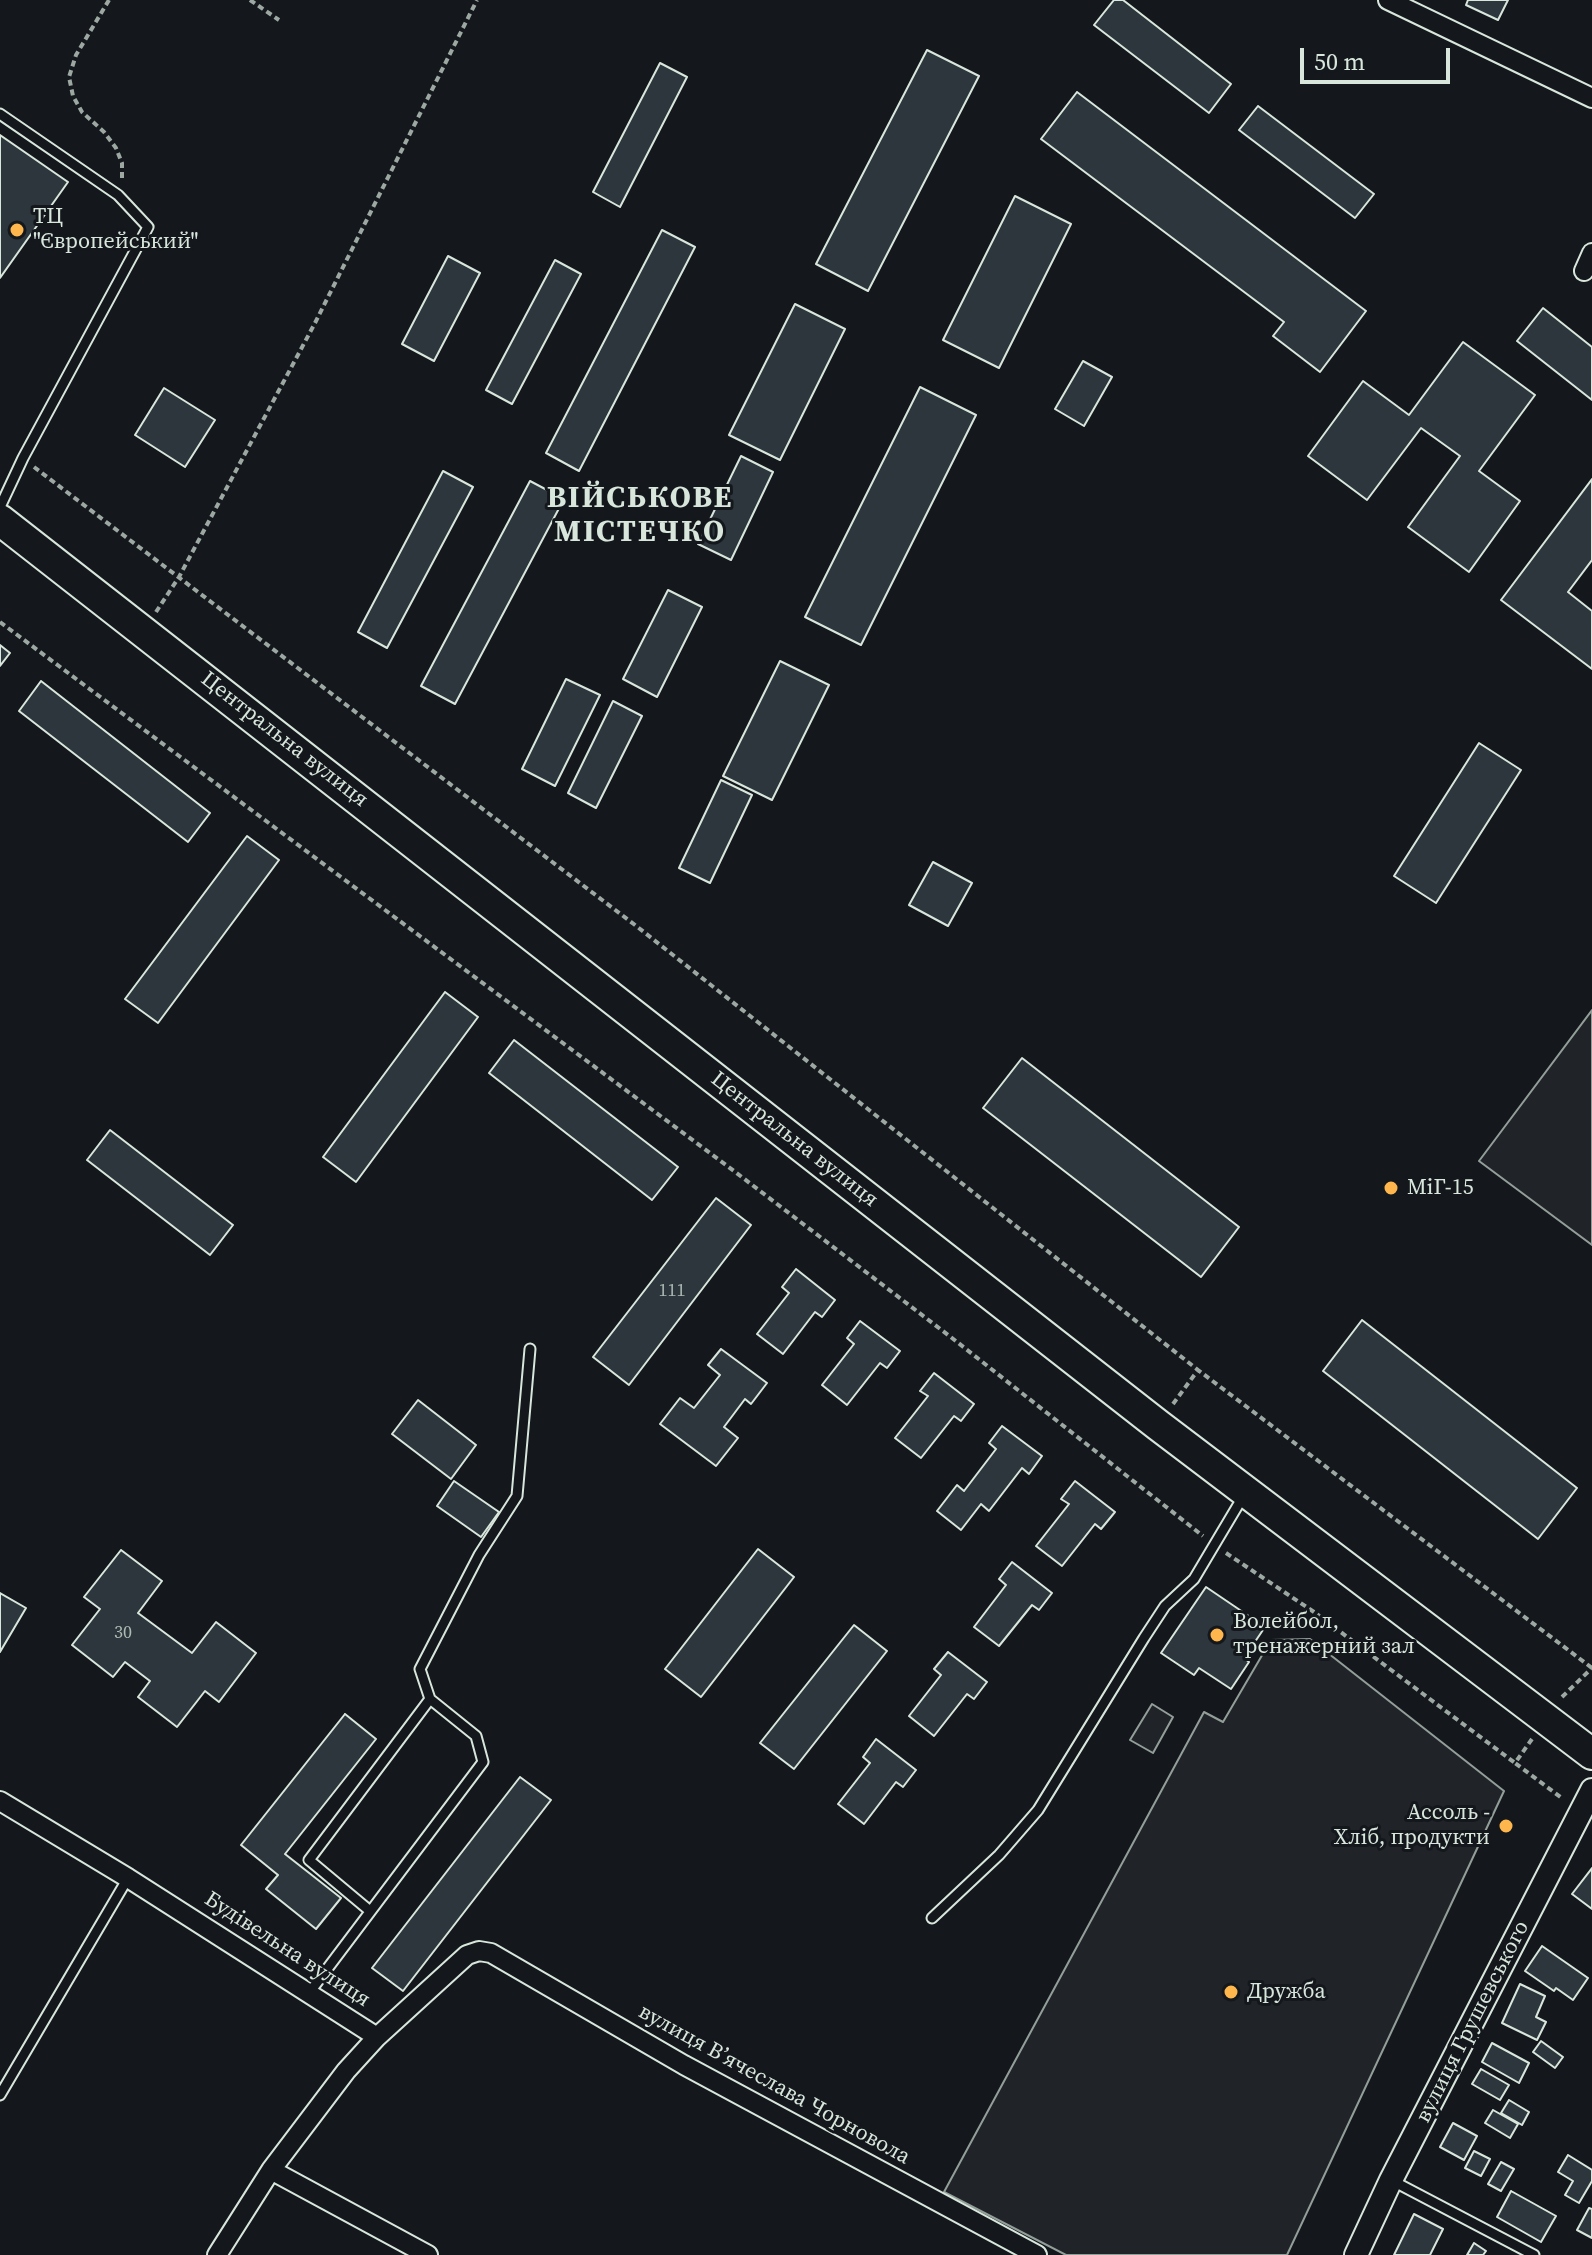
<!DOCTYPE html>
<meta charset="utf-8">
<style>
body{margin:0}
#map{position:relative;width:1592px;height:2255px;overflow:hidden;background:#14181c;font-family:"Source Serif 4",serif}
canvas{display:block}
.scale{position:absolute;left:1300px;top:48px;width:150px;height:36px;box-sizing:border-box;border:4px solid #d8e6dc;border-top:0;padding-left:10px;font-size:24px;line-height:28px;white-space:nowrap;color:#d8e6dc;-webkit-text-stroke:6px #14181c;paint-order:stroke}
</style>
<div id="map">
<canvas width="1592" height="2255"></canvas>
<div class="scale">50 m</div>
</div>
<script>
const context = document.querySelector('canvas').getContext('2d');
context.lineJoin = 'round';
function fill(path, color) { context.fillStyle = color; context.fill(path, 'evenodd'); }
const shape = rows => new Path2D(rows.map(r => 'M' + r).join(''));
function strokePath(path, color, width, dash) { context.strokeStyle = color; context.lineWidth = width; context.lineCap = dash ? 'butt' : 'round'; context.setLineDash(dash || []); context.stroke(path); }
function drawText(font, color, halo, rows, align = 'center') {
  context.font = font + ' "Source Serif 4",serif'; context.lineWidth = 6; context.setLineDash([]); context.textBaseline = 'middle'; context.strokeStyle = halo; context.fillStyle = color; for (const [text, x, y, turn = 0] of rows) {
    context.save(); context.translate(x, y); context.rotate((+turn || 0) * Math.PI / 180); context.textAlign = isNaN(turn) ? turn : align; if (halo) context.strokeText(text, 0, 0); context.fillText(text, 0, 0); context.restore();
  }
}
const green = shape([
 [1592,1010,1592,1245,1479,1161,1592,1010],
 [1310,1639,1504,1791,1287,2255,1066,2255,944,2192,1204,1712,1223,1722,1271,1640,1310,1639],
 [1152,1704,1173,1717,1153,1753,1130,1740,1152,1704]
]);
const building = shape([
 [1114,0,1123,0,1231,84,1209,113,1094,25,1114,0],
 [1468,0,1508,0,1498,20,1466,5,1468,0],
 [927,50,979,76,868,291,816,264,927,50],
 [660,63,687,77,620,207,593,192,660,63],
 [1077,92,1366,311,1320,372,1273,336,1284,322,1041,139,1077,92],
 [1258,106,1374,194,1355,218,1239,130,1258,106],
 [0,135,68,182,0,278,0,135],
 [1015,196,1071,224,999,368,943,340,1015,196],
 [662,230,695,247,579,471,546,453,662,230],
 [448,256,480,273,434,361,402,344,448,256],
 [555,260,581,274,512,404,486,390,555,260],
 [795,304,845,329,780,460,729,435,795,304],
 [1543,308,1592,347,1592,400,1517,341,1543,308],
 [1463,342,1535,395,1479,471,1520,501,1469,572,1408,527,1460,456,1421,428,1367,500,1308,456,1363,381,1409,415,1463,342],
 [1083,361,1112,377,1084,426,1055,409,1083,361],
 [920,387,976,415,861,645,805,617,920,387],
 [164,388,215,420,185,467,135,435,164,388],
 [741,456,773,472,731,560,698,544,741,456],
 [443,471,473,487,387,648,358,632,443,471],
 [1592,479,1592,560,1568,592,1592,611,1592,669,1501,600,1592,479],
 [530,481,564,499,455,704,421,686,530,481],
 [668,590,702,607,657,697,623,679,668,590],
 [0,645,10,653,0,666,0,645],
 [780,661,829,685,772,800,723,776,780,661],
 [566,679,600,695,555,786,522,769,566,679],
 [41,681,210,813,188,842,19,711,41,681],
 [613,701,642,716,596,808,568,793,613,701],
 [1479,743,1521,770,1436,903,1394,876,1479,743],
 [721,780,752,795,710,883,679,868,721,780],
 [247,836,279,860,158,1023,125,999,247,836],
 [933,862,972,883,948,926,909,905,933,862],
 [445,992,478,1017,356,1182,323,1157,445,992],
 [514,1040,678,1167,652,1200,489,1073,514,1040],
 [1022,1058,1239,1227,1201,1277,983,1108,1022,1058],
 [110,1130,233,1225,210,1255,87,1160,110,1130],
 [716,1198,751,1225,629,1385,593,1357,716,1198],
 [796,1269,835,1300,822,1317,815,1312,783,1354,757,1334,789,1293,782,1287,796,1269],
 [1362,1320,1577,1488,1538,1539,1323,1371,1362,1320],
 [860,1321,900,1351,887,1368,880,1363,847,1405,822,1385,854,1344,847,1338,860,1321],
 [721,1349,767,1383,751,1404,745,1399,724,1427,738,1438,716,1466,660,1424,680,1398,694,1408,720,1375,708,1365,721,1349],
 [934,1373,974,1404,961,1421,954,1416,921,1458,895,1438,928,1396,920,1391,934,1373],
 [418,1400,476,1445,451,1479,392,1434,418,1400],
 [1002,1426,1042,1456,1029,1474,1022,1468,989,1511,981,1504,961,1530,937,1511,957,1485,964,1491,996,1449,989,1443,1002,1426],
 [454,1481,499,1512,481,1537,437,1506,454,1481],
 [1075,1481,1115,1512,1101,1529,1095,1524,1062,1566,1036,1546,1069,1504,1061,1499,1075,1481],
 [758,1549,794,1577,701,1697,665,1669,758,1549],
 [121,1550,162,1581,138,1613,192,1653,216,1622,256,1653,219,1702,205,1691,177,1727,138,1697,150,1681,125,1662,113,1677,72,1645,100,1609,84,1597,121,1550],
 [1012,1562,1052,1593,1039,1610,1032,1605,999,1646,974,1627,1006,1585,999,1579,1012,1562],
 [1206,1587,1265,1627,1244,1658,1249,1662,1231,1689,1199,1668,1194,1675,1161,1653,1206,1587],
 [0,1593,26,1608,0,1652,0,1593],
 [854,1625,887,1651,794,1769,760,1743,854,1625],
 [948,1652,987,1682,974,1699,967,1694,934,1736,909,1716,941,1675,934,1669,948,1652],
 [345,1714,376,1739,285,1854,341,1898,316,1929,266,1889,278,1875,241,1845,345,1714],
 [876,1739,916,1770,903,1787,896,1782,864,1824,838,1804,870,1763,863,1757,876,1739],
 [520,1777,551,1800,403,1991,372,1968,520,1777],
 [1592,1868,1592,1909,1572,1894,1592,1868],
 [1542,1946,1588,1978,1573,2000,1556,1988,1554,1991,1525,1971,1542,1946],
 [1520,1984,1545,1996,1536,2017,1546,2022,1537,2040,1502,2023,1520,1984],
 [1541,2041,1563,2057,1555,2068,1533,2052,1541,2041],
 [1492,2043,1529,2063,1519,2083,1482,2062,1492,2043],
 [1481,2069,1509,2085,1500,2100,1472,2084,1481,2069],
 [1509,2100,1529,2112,1522,2125,1501,2113,1509,2100],
 [1493,2110,1518,2124,1510,2138,1485,2123,1493,2110],
 [1453,2123,1477,2136,1464,2160,1440,2147,1453,2123],
 [1474,2151,1490,2159,1481,2176,1465,2168,1474,2151],
 [1568,2155,1592,2170,1592,2181,1579,2203,1565,2195,1573,2181,1558,2172,1568,2155],
 [1501,2162,1514,2169,1501,2191,1488,2184,1501,2162],
 [1511,2191,1556,2216,1541,2242,1497,2217,1511,2191],
 [1589,2208,1592,2209,1592,2238,1577,2230,1589,2208],
 [1414,2214,1443,2229,1430,2255,1394,2255,1414,2214],
 [1474,2243,1486,2251,1483,2255,1467,2255,1474,2243]
]);
const path = shape([
 [109,0,76,55,69,77,73,96,82,112,104,132,116,148,122,163,122,181],
 [250,0,279,20],
 [34,467,635,925,1198,1370],
 [156,612,179,577,315,323,477,0],
 [0,622,734,1171,952,1338,1203,1536],
 [1173,1404,1198,1370,1592,1668],
 [1226,1553,1314,1612,1515,1763],
 [1562,1697,1592,1668],
 [1532,1739,1515,1763,1563,1799]
]);
const service = shape([
 [0,114,118,195,148,227,23,458,0,507],
 [370,1911,309,1860,430,1699],
 [932,1918,999,1855,1038,1810,1144,1638,1165,1606,1194,1579,1244,1495],
 [309,1993,483,1762,476,1736,430,1699,420,1669,479,1555,517,1496,530,1349],
 [0,2095,128,1878],
 [1391,2180,1534,2255]
]);
const minor = shape([
 [1388,0,1592,98],
 [1584,271,1592,253],
 [0,1801,128,1878,377,2037,467,1955,479,1951,491,1953,684,2065,1037,2255],
 [271,2170,346,2071,377,2037],
 [217,2255,271,2170,428,2255]
]);
const tertiary = shape([
 [1356,2255,1391,2180,1592,1790]
]);
const trunk = shape([
 [0,520,1158,1425,1592,1754]
]);
const markers = [
 [17,230,8,"#ffb74d"],
 [1391,1188,8,"#ffb74d"],
 [1217,1635,8,"#ffb74d"],
 [1506,1826,8,"#ffb74d"],
 [1231,1992,8,"#ffb74d"]
];
const numberNames = [
 ["111",672,1291],
 ["30",123,1633]
];
const poiNames = [
 ["ТЦ",33,217],
 ["\"Європейський\"",33,242],
 ["МіГ-15",1407,1188],
 ["Волейбол,",1233,1622],
 ["тренажерний зал",1233,1647],
 ["Ассоль -",1490,1813,"right"],
 ["Хліб, продукти",1490,1838,"right"],
 ["Дружба",1247,1992]
];
const streetNames = [
 ["Центральна вулиця",284,740,38],
 ["Центральна вулиця",794,1140,38],
 ["Будівельна вулиця",287,1950,33],
 ["вулиця Грушевського",1473,2022,-63],
 ["вулиця Вʼячеслава Чорновола",774,2085,29]
];
const districtNames = [
 ["ВІЙСЬКОВЕ",640,499],
 ["МІСТЕЧКО",640,533]
];
fill(green, '#202428');
strokePath(green, '#939e99', 2);
fill(building, '#2c363c');
strokePath(building, '#d8e6dc', 2);
strokePath(service, '#d8e6dc', 13);
strokePath(minor, '#d8e6dc', 22);
strokePath(tertiary, '#d8e6dc', 26);
strokePath(trunk, '#d8e6dc', 34);
strokePath(path, '#9da8a2', 4, [6, 4]);
strokePath(service, '#14181c', 9);
strokePath(minor, '#14181c', 18);
strokePath(tertiary, '#14181c', 22);
strokePath(trunk, '#14181c', 30);
for (const [x, y, r, color] of markers) { const dot = new Path2D(); dot.arc(x, y, r, 0, 2 * Math.PI); context.fillStyle = color; context.fill(dot); strokePath(dot, '#14181c', 3); }
drawText('18px', '#adbab4', null, numberNames);
drawText('22px', '#d8e6dc', '#14181c', poiNames, 'left');
drawText('22px', '#d8e6dc', '#14181c', streetNames);
context.letterSpacing = '2px';
drawText('bold 30px', '#d8e6dc', '#14181c', districtNames);
context.letterSpacing = '0px';
</script>
